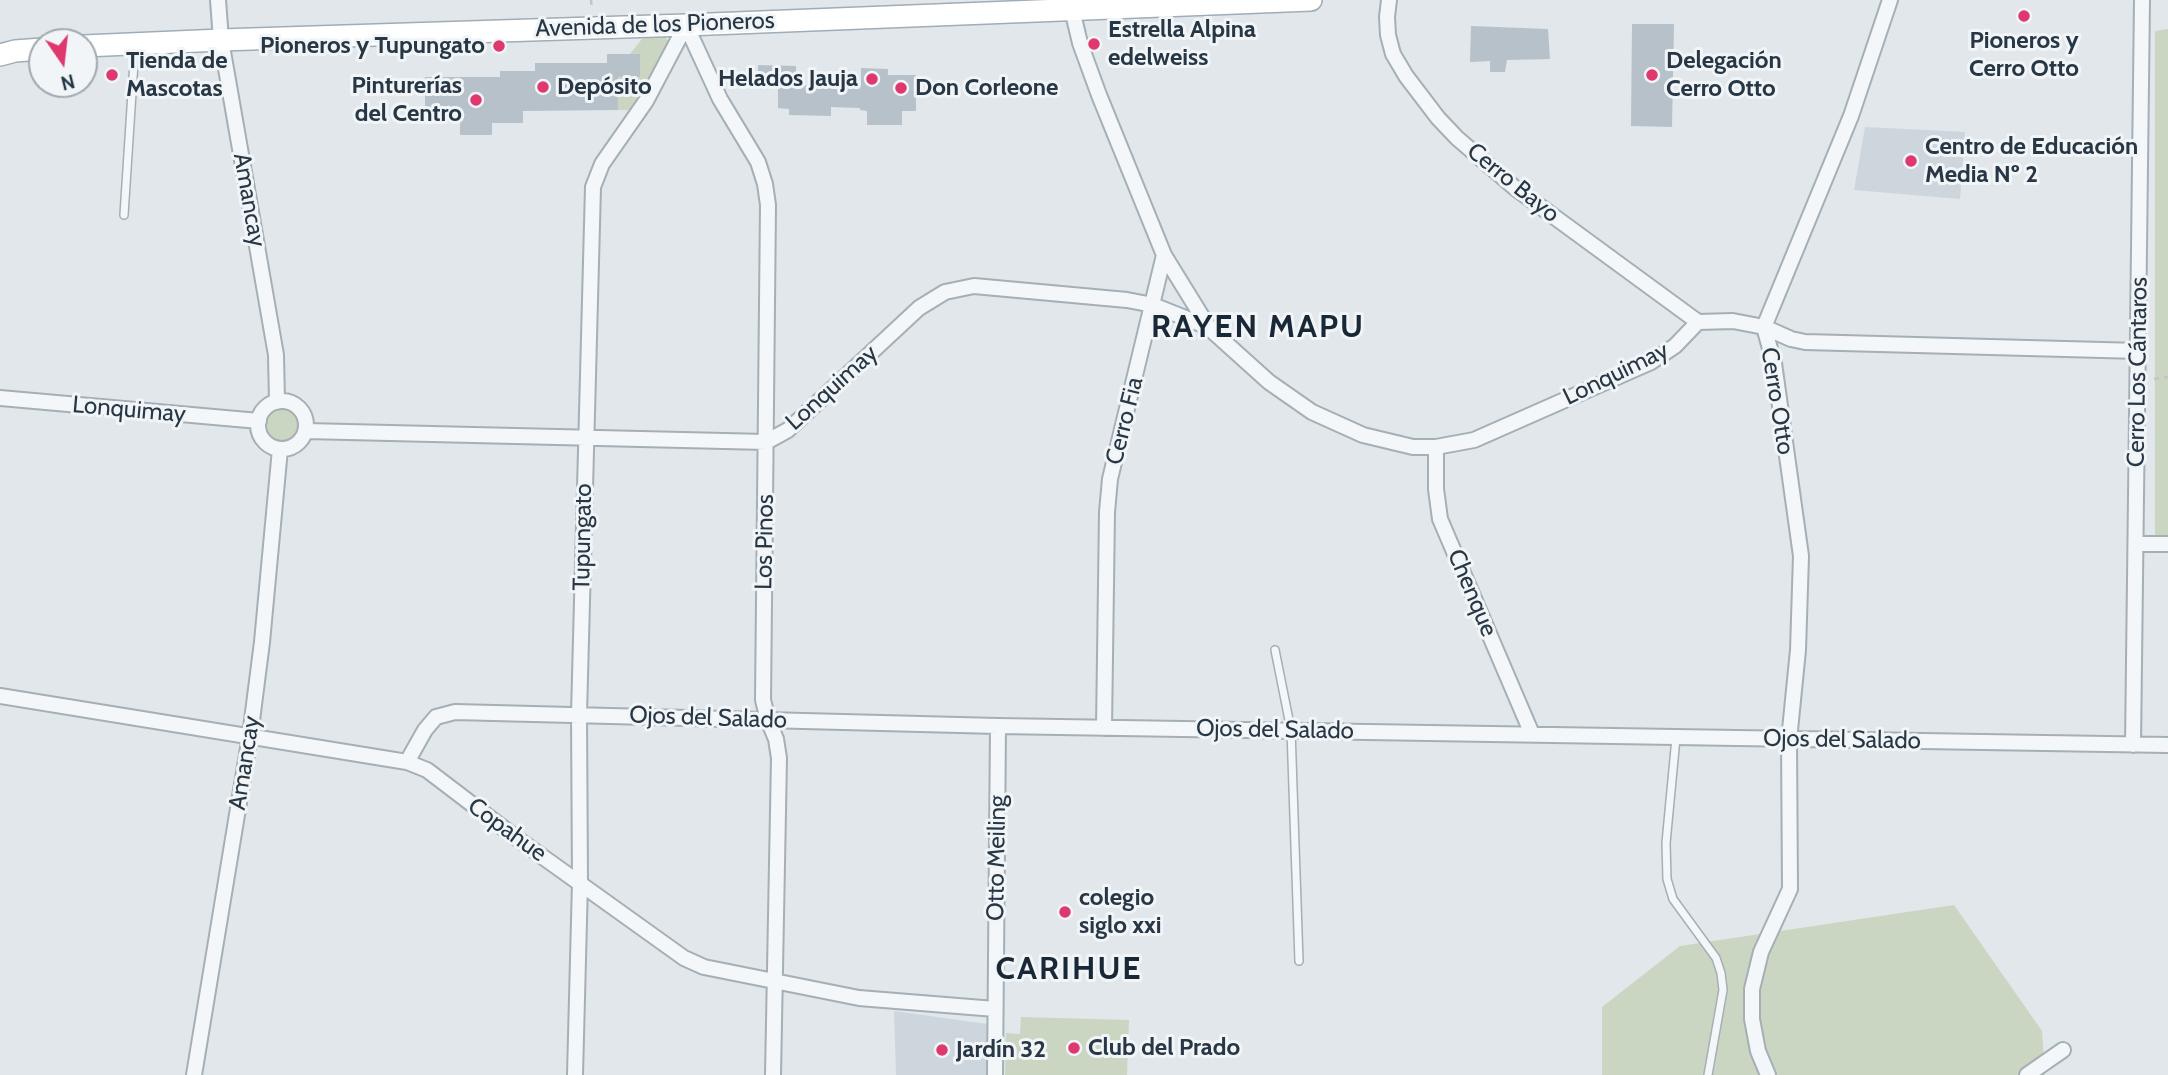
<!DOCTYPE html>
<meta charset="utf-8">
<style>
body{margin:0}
#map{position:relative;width:2168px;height:1075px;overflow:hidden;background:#e1e7eb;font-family:Cabin,sans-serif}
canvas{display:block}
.north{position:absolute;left:28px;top:28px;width:70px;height:70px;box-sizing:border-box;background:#f1f5f8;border:2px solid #a0a9b0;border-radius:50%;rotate:166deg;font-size:19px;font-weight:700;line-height:28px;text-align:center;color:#273745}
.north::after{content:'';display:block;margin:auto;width:24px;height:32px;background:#de386f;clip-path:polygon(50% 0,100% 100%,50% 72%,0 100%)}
</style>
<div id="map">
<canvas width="2168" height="1075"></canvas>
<div class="north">N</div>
</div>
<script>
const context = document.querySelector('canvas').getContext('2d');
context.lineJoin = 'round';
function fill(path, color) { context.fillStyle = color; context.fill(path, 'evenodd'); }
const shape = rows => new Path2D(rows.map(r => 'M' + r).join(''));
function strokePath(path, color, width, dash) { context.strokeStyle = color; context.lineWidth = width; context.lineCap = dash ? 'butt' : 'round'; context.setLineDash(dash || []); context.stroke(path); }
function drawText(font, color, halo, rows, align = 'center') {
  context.font = font + ' Cabin,sans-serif'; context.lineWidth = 6; context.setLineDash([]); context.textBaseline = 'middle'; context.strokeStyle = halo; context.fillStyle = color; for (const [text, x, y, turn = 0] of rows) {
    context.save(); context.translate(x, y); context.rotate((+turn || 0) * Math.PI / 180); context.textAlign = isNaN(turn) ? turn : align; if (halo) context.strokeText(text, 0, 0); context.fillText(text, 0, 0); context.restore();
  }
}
const built = shape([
 [1865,127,1965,132,1960,199,1854,190],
 [894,1011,987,1024,990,1075,896,1075]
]);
const green = shape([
 [2168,29,2168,536,2155,536,2155,31],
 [645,35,664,35,669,42,648,85,641,90,631,110,618,110,618,77,640,77,640,54,630,54],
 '267 425a16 16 0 1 1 32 0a16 16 0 1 1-32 0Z',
 [1954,905,2042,1031,2045,1075,1602,1075,1602,1007,1680,946],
 [1021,1017,1129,1020,1127,1075,1005,1075,1006,1033,1020,1034]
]);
const building = shape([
 [1632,24,1674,24,1672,127,1631,126],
 [1471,26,1548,29,1550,59,1507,60,1505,72,1490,72,1490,61,1470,62],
 [607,54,640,54,640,77,618,77,618,110,523,111,523,123,492,123,492,135,460,135,460,122,425,122,425,77,500,77,500,71,535,71,535,63,607,63],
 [758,65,796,66,796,85,861,86,861,68,888,69,888,75,916,75,916,111,902,111,902,125,867,125,867,111,860,110,860,108,831,107,831,116,789,115,789,109,778,108,778,86,758,86]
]);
const path = shape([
 [591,0,592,10],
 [2154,379,2168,377]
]);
const service = shape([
 [124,215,135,47],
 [1275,650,1291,730,1299,961],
 [1676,738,1666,843,1667,879,1673,899,1716,958,1721,973,1723,990,1708,1075]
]);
const minor = shape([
 [218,0,221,40,276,355,277,402],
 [1389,0,1387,17,1388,35,1393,54,1406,76,1438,118,1457,138,1515,188,1698,322],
 [1070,1,1080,43,1099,95,1164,255,1209,328,1269,382,1312,412,1363,435,1413,447,1436,447,1474,440,1651,362,1675,346,1698,322,1733,321,1764,327,1791,339,1805,342,2139,351],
 [686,25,720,99,758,162,765,184,768,205,763,700,768,720,776,739,779,758,773,1075],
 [0,398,259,421],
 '258 425a24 24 0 1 1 48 0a24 24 0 1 1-48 0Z',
 [306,431,766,442,788,430,919,308,945,292,974,286,1127,300,1153,305,1208,327],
 [1436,447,1436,489,1440,519,1532,734],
 [2136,544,2168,544],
 [0,696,407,762,427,770,515,837,684,958,704,967,859,998,995,1009],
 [1104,728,1107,512,1110,479,1164,255],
 [2133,745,2142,0],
 [407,762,425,730,436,717,455,712,998,726,2168,745],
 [194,1075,250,736,262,642,280,449],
 [575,1075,580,882,579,714,593,187,602,164,646,101,686,25],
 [995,1075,998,726],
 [1768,1075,1758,1051,1752,1019,1752,989,1761,952,1790,889,1789,740,1798,650,1801,556,1774,363,1764,327,1851,116,1890,0],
 [2027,1075,2063,1050]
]);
const primary = shape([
 [84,46,221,40,686,25,1311,0],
 [0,55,15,51,42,49]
]);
const markers = [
 [2024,16,7,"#de386f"],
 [1094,44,7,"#de386f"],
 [499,46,7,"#de386f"],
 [112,75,7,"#de386f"],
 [1652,75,7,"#de386f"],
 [872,79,7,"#de386f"],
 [543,87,7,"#de386f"],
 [901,88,7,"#de386f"],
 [476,100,7,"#de386f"],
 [1911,161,7,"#de386f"],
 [1065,912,7,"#de386f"],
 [1074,1048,7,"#de386f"],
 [942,1050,7,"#de386f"]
];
const streetNames = [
 ["Avenida de los Pioneros",655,25,-2],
 ["Cerro Bayo",1513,183,39],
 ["Amancay",249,200,80],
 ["Cerro Los Cántaros",2138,372,-89],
 ["Lonquimay",1616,374,-26],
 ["Lonquimay",832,388,-42],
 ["Cerro Otto",1777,401,81],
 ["Lonquimay",129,410,5],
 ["Cerro Fia",1125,421,-76],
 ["Tupungato",583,537,-89],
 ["Los Pinos",765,542,-89],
 ["Chenque",1472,593,67],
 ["Ojos del Salado",708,718,2],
 ["Ojos del Salado",1275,730,1],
 ["Ojos del Salado",1842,740,1],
 ["Amancay",245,763,-81],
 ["Copahue",507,830,36],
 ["Otto Meiling",997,858,-89]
];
const poiNames = [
 ["Estrella Alpina",1108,30],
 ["edelweiss",1108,58],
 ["Pioneros y",2024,41,"center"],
 ["Cerro Otto",2024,69,"center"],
 ["Pioneros y Tupungato",485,46,"right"],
 ["Tienda de",126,61],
 ["Mascotas",126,89],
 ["Delegación",1666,61],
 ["Cerro Otto",1666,89],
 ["Helados Jauja",858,79,"right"],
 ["Pinturerías",462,86,"right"],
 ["del Centro",462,114,"right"],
 ["Depósito",557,87],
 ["Don Corleone",915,88],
 ["Centro de Educación",1925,147],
 ["Media Nº 2",1925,175],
 ["colegio",1079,898],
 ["siglo xxi",1079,926],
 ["Club del Prado",1088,1048],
 ["Jardín 32",956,1050]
];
const districtNames = [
 ["RAYEN MAPU",1258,328],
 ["CARIHUE",1069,970]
];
fill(built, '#ced6dd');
fill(green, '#cad6c1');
fill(building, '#b7c1ca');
strokePath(service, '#a5afb6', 10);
strokePath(minor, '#a5afb6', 18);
strokePath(primary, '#9eadb8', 24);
strokePath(path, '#bfc5ca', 2.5, [5, 5]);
strokePath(service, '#f4f7f9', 7);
strokePath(minor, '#f4f7f9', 14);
strokePath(primary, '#fff', 21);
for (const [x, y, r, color] of markers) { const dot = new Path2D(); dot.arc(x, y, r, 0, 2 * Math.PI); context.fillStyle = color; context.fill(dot); strokePath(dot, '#f1f5f8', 2.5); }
drawText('24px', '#273745', '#f1f5f8', streetNames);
drawText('bold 24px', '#273745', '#f1f5f8', poiNames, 'left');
context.letterSpacing = '2px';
drawText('bold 32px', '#192836', '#f1f5f8', districtNames);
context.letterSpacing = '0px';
</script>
